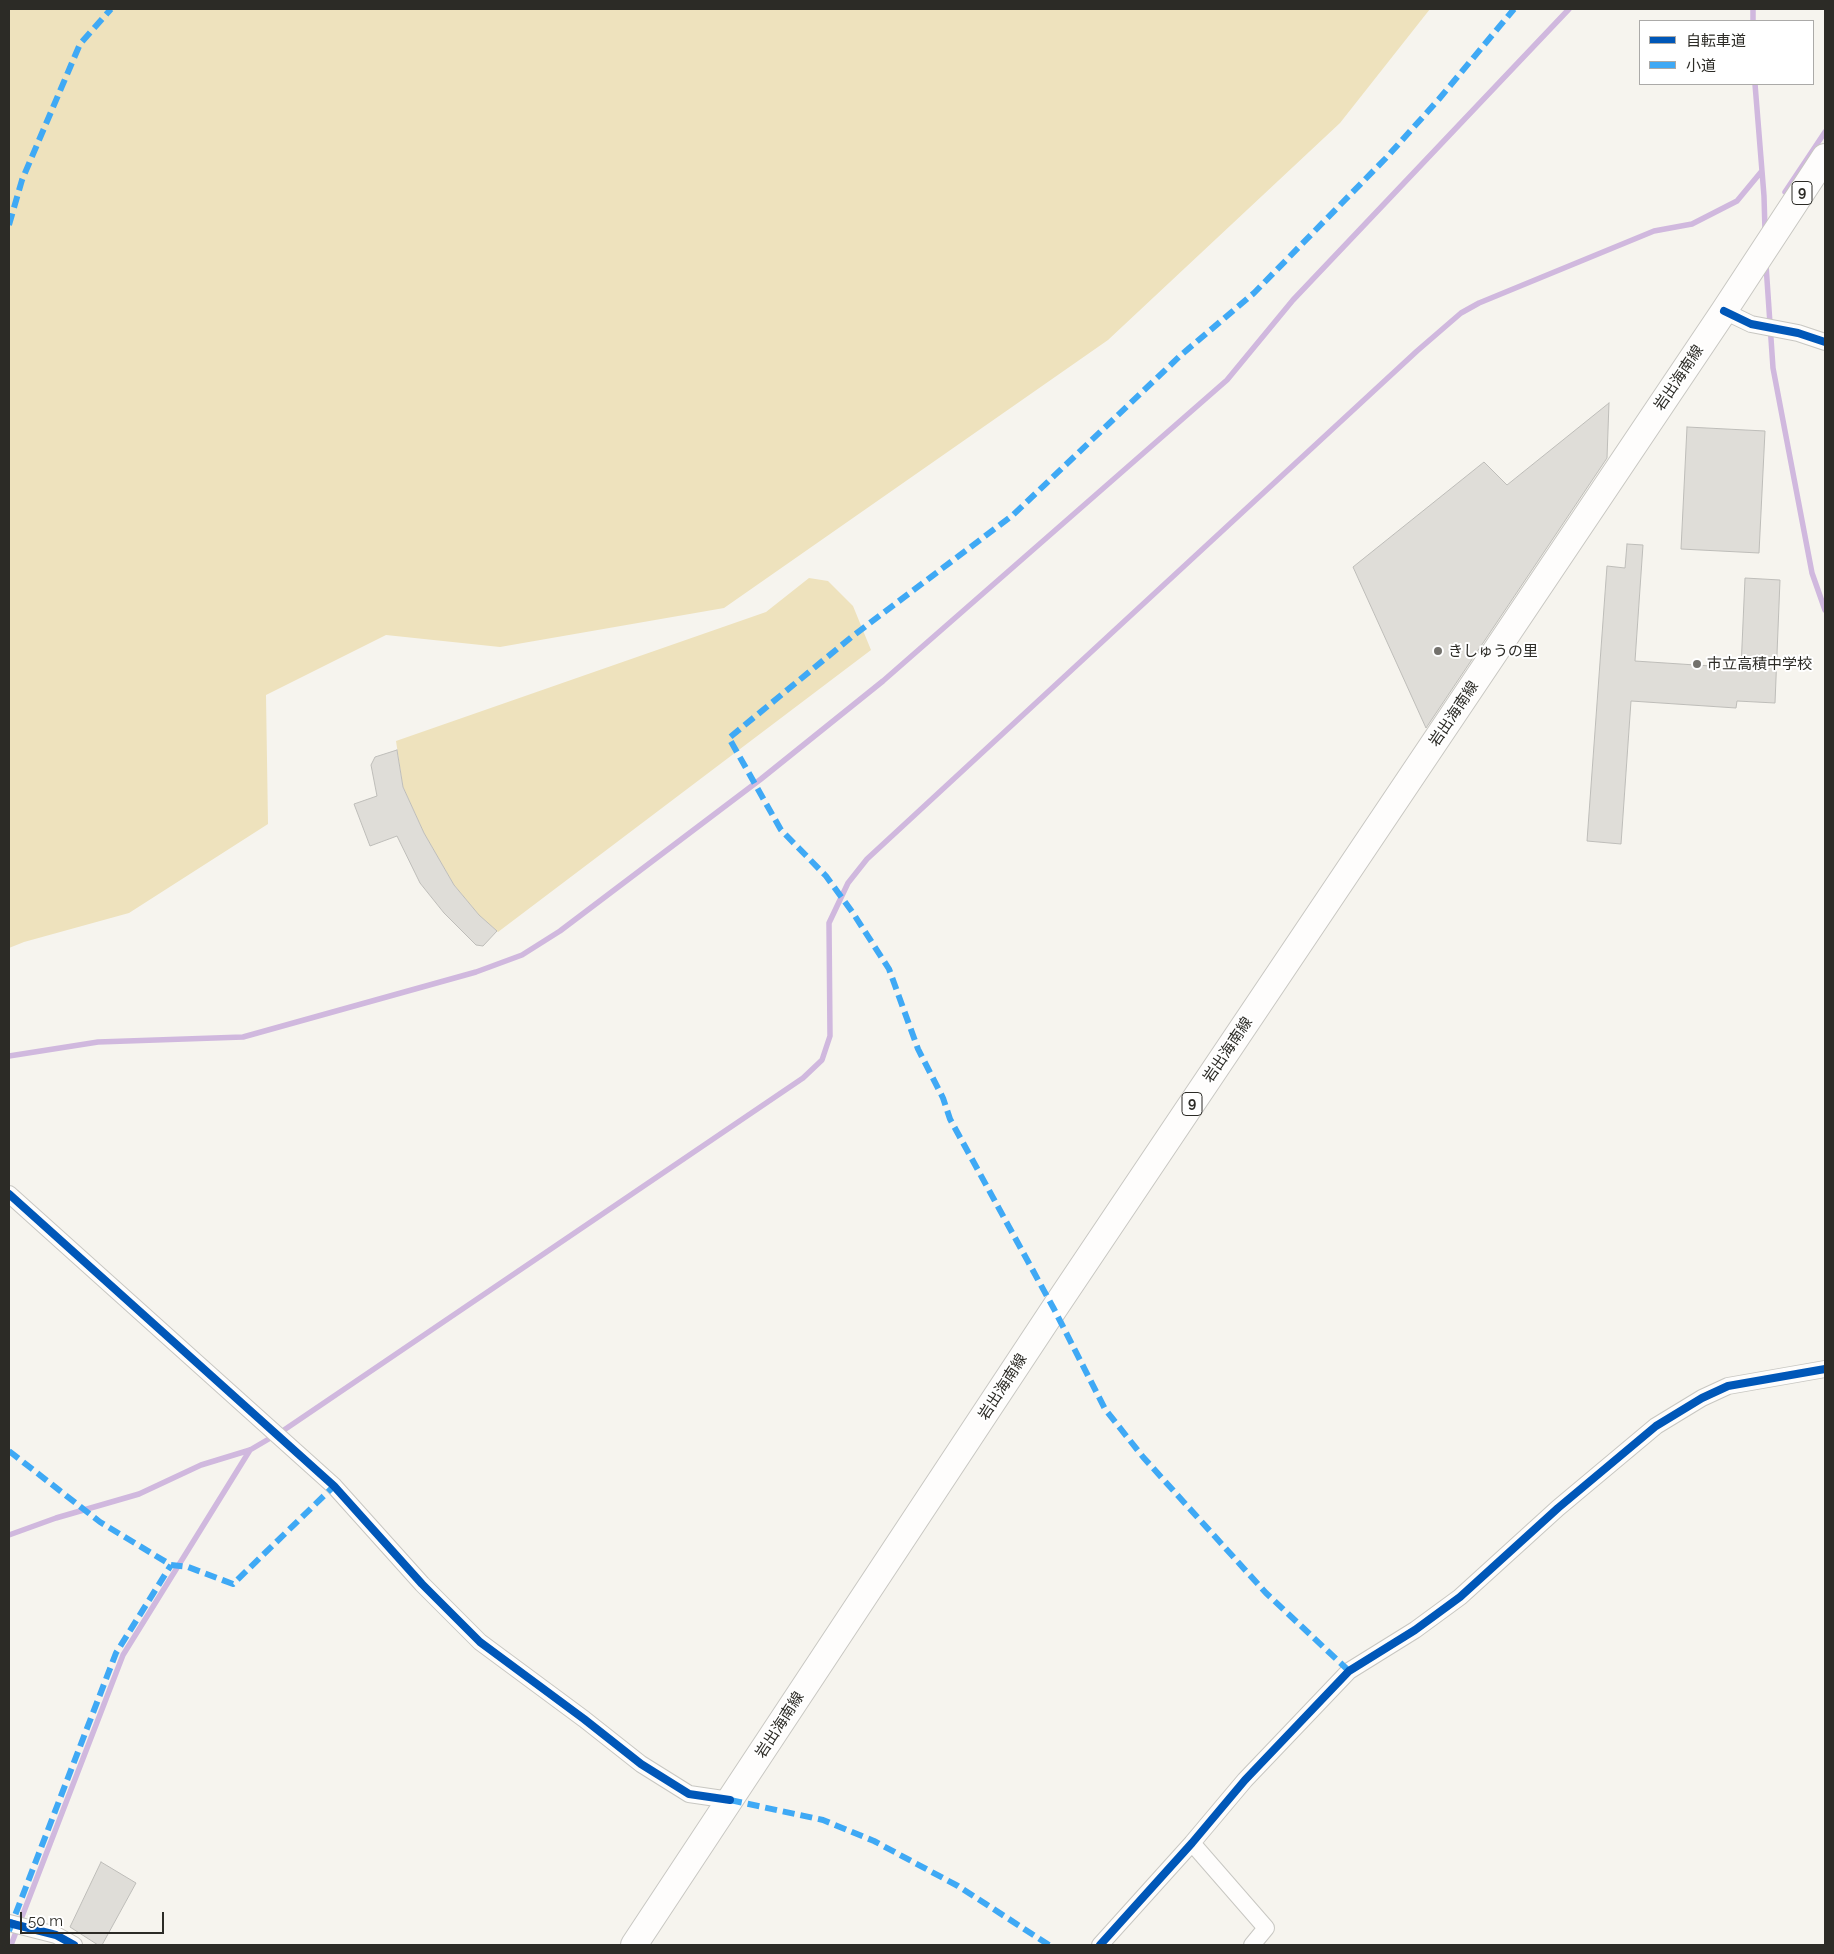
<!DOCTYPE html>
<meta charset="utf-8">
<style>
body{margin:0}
#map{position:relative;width:1834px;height:1954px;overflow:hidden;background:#f6f4ee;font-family:Raleway,"Noto Sans JP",sans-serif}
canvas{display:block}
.frame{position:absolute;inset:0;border:10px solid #2c2b26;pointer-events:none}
.legend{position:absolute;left:1639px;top:20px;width:175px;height:65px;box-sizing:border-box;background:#fff;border:1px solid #abaaa8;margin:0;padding:6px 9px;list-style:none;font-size:15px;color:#2c2b26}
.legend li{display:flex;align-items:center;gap:10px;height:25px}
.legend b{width:25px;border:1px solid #abaaa8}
.scale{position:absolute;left:20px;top:1912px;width:144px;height:22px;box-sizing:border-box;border:2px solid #2c2b26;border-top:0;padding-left:6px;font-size:15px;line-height:18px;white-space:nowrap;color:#2c2b26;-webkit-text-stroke:4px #fff;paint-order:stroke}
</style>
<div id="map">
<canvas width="1834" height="1954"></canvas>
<div class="frame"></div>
<ul class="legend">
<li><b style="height:6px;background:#0057b8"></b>自転車道</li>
<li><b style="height:6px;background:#3fa9f5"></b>小道</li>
</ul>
<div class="scale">50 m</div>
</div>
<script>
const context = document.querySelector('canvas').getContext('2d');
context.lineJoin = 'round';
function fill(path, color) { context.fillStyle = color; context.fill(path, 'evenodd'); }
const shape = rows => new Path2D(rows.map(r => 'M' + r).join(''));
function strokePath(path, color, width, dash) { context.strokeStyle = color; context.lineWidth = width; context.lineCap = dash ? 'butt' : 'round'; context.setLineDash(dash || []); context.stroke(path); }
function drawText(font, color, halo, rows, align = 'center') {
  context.font = font + ' Raleway,"Noto Sans JP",sans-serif'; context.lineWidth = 4; context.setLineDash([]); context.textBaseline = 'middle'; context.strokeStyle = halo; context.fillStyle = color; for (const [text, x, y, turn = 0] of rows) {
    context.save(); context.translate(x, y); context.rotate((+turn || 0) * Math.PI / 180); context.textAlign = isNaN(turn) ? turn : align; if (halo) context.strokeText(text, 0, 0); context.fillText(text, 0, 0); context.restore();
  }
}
const green = shape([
 [9,9,1430,9,1340,123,1108,340,724,608,500,647,386,635,266,695,268,824,129,913,24,942,9,948],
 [809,578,828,581,853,606,871,650,498,932,479,915,454,885,424,833,403,787,396,741,766,612]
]);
const stream = shape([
 [1753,9,1753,21],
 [1755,84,1764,196,1765,231],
 [1785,192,1825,132],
 [1766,265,1773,368,1812,573,1825,610],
 [9,1056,98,1042,243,1037,476,972,522,955,560,931,761,779,883,681,1227,380,1293,300,1569,9],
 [9,1535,56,1518,139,1494,201,1465,250,1450,284,1430,803,1078,822,1060,830,1036,829,923,848,883,867,859,1417,351,1461,313,1479,303,1654,231,1692,224,1737,201,1761,172],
 [11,1945,123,1655,250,1450]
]);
const building = shape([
 [1609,403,1607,458,1426,728,1353,567,1484,462,1507,485,1609,403],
 [1687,427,1765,431,1759,553,1681,549,1687,427],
 [1627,544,1643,545,1635,661,1741,668,1745,578,1780,580,1775,703,1737,701,1736,708,1631,701,1621,844,1587,841,1607,566,1625,568,1627,544],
 [397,750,403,787,424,833,454,885,479,915,497,931,483,946,476,945,444,913,420,883,397,836,370,846,354,804,377,796,371,765,375,757,397,750],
 [101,1862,136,1883,102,1945,98,1945,70,1927,101,1862]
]);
const street = shape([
 [1724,311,1751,324,1798,333,1825,342],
 [9,1194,334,1486,422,1584,480,1642,584,1719,641,1764,689,1794,730,1800],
 [1192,1843,1266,1928,1252,1945],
 [9,1923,56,1935,74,1945],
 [1100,1945,1192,1843,1245,1780,1349,1671,1415,1630,1460,1597,1558,1508,1656,1426,1702,1398,1728,1386,1825,1369]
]);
const primary = shape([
 [634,1945,1054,1309,1724,311,1825,157]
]);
const quiet = shape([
 [9,225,22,180,80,44,111,9],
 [9,1451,100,1522,171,1565,188,1567,233,1584,334,1486],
 [1349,1671,1266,1593,1143,1457,1105,1409,1054,1309,950,1119,943,1098,918,1049,889,969,853,913,826,876,781,830,729,738,854,635,1013,515,1181,355,1254,293,1386,158,1439,99,1514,9],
 [730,1800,823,1820,874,1841,958,1886,1049,1945],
 [9,1931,116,1653,171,1565]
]);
const cycleway = shape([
 [1724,311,1751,324,1798,333,1825,342],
 [9,1194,334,1486,422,1584,480,1642,584,1719,641,1764,689,1794,730,1800],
 [9,1923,56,1935,74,1945],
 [1100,1945,1192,1843,1245,1780,1349,1671,1415,1630,1460,1597,1558,1508,1656,1426,1702,1398,1728,1386,1825,1369]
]);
const markers = [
 [1438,651,5,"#73716c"],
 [1697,664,5,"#73716c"]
];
const shields = [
 [1802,193,20],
 [1192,1104,20]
];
const shieldNames = [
 ["9",1802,193],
 ["9",1192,1104]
];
const streetNames = [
 ["岩出海南線",1679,378,-56],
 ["岩出海南線",1454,714,-56],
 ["岩出海南線",1228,1050,-56],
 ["岩出海南線",1003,1387,-57],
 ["岩出海南線",780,1725,-57]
];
const poiNames = [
 ["きしゅうの里",1448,651],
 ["市立高積中学校",1707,664]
];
fill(green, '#eee2bd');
strokePath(stream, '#d0b8de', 5.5);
fill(building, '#dfddd8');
strokePath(building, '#bebdb9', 1);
strokePath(street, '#c8c7c2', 18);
strokePath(primary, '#c8c7c2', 28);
strokePath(street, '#fefdfc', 16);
strokePath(primary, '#fefdfc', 26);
strokePath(quiet, '#3fa9f5', 6, [12, 6]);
strokePath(cycleway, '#0057b8', 8);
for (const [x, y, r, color] of markers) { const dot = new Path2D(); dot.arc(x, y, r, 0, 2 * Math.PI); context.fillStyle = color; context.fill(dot); strokePath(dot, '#fff', 2); }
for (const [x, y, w] of shields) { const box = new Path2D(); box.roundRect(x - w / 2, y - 11.5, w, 23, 4); context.fillStyle = '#fff'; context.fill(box); strokePath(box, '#2c2b26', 1); }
drawText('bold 14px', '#2c2b26', null, shieldNames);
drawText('15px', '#2c2b26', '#fff', streetNames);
drawText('15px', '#2c2b26', '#fff', poiNames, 'left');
</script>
